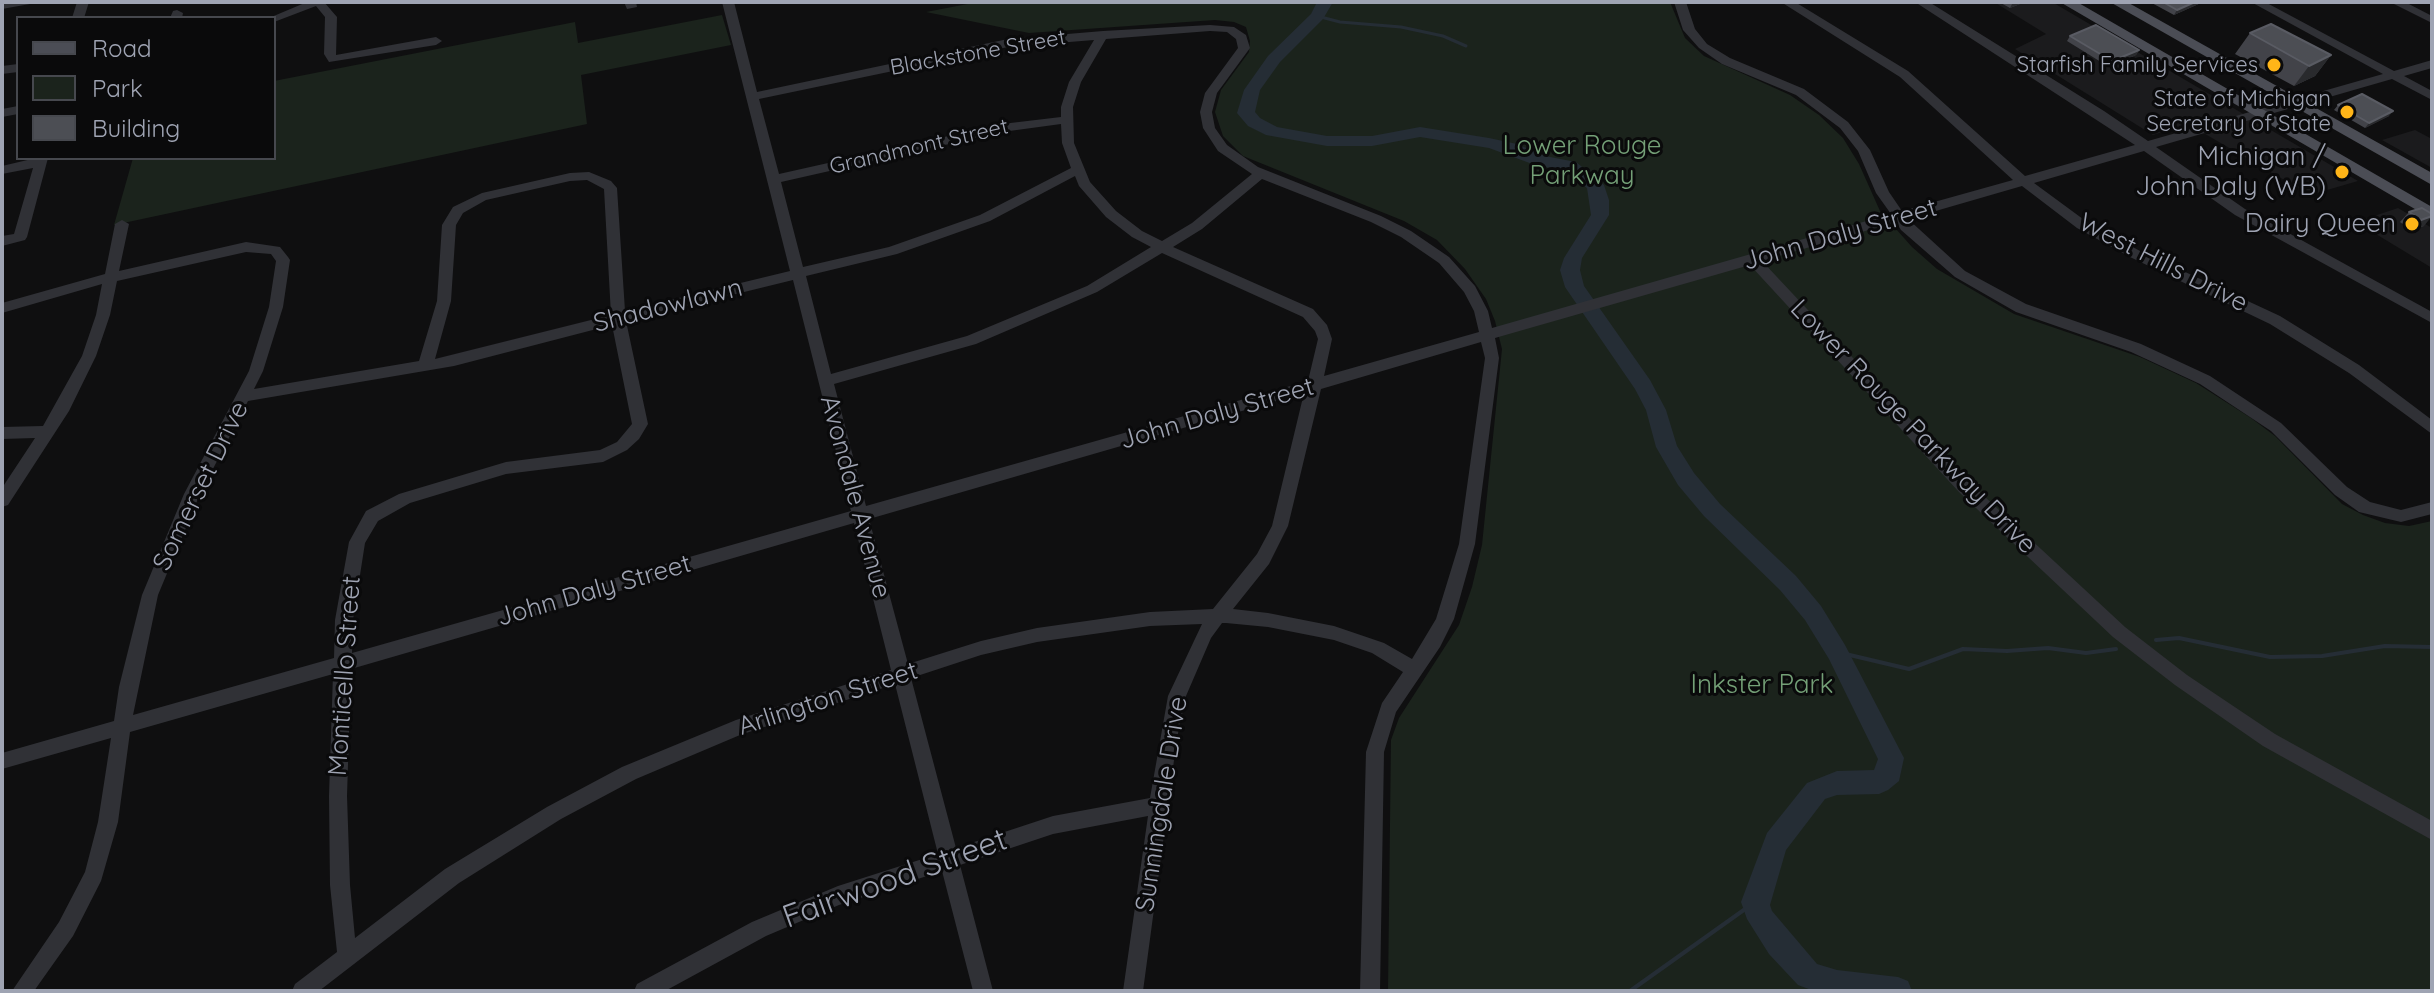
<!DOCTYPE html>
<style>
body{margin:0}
#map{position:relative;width:2434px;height:993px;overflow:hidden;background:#0f0f10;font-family:Quicksand,sans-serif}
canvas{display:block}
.frame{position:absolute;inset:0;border:4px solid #9fa4b3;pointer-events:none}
.legend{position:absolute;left:16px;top:16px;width:260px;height:144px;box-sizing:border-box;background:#0a0a0b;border:2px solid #46484e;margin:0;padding:10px 14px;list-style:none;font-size:24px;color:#9fa4b3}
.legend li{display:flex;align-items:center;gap:16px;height:40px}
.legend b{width:40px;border:2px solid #46484e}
</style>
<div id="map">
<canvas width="2434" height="993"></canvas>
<div class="frame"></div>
<ul class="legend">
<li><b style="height:10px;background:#4b4d55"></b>Road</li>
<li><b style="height:22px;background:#1b231c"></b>Park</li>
<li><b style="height:22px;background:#4c4e54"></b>Building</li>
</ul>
</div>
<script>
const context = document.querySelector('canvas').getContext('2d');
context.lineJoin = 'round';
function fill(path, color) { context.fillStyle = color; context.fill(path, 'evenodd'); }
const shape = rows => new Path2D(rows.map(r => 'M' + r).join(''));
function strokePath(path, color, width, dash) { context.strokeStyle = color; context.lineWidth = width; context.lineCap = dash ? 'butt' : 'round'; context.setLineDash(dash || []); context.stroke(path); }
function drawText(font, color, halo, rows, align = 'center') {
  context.font = font + ' Quicksand,sans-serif'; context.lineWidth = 6; context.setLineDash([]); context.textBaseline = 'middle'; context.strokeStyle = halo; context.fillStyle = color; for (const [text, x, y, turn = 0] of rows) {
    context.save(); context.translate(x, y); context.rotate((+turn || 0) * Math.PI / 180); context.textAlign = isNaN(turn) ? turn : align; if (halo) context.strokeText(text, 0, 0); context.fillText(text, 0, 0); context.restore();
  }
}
const built = shape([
 [1994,2,2052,2,2358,181,2310,195,2188,124,2153,135,2015,49,2046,34],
 [2415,130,2432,139,2432,168,2382,140],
 [2398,208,2432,228,2432,268,2356,222]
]);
const green = shape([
 [978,2,1670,2,1685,38,1704,56,1790,95,1819,115,1843,138,1859,164,1880,211,1912,247,1937,269,2014,314,2140,357,2196,383,2251,418,2275,436,2342,504,2363,515,2385,523,2409,526,2432,521,2432,991,1388,991,1391,740,1399,718,1459,625,1472,587,1482,545,1502,349,1495,321,1486,299,1465,269,1437,240,1404,221,1243,156,1223,136,1215,112,1221,90,1249,52,1250,41,1246,27,1234,22,1215,20,1029,33,926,12],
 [722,15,731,45,581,75,587,124,114,225,133,158,274,158,274,81,575,22,578,43]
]);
const streamFar1 = shape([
 [1317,16,1340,22,1401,27,1443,36,1466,46]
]);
const stream = shape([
 [2156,640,2179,638,2270,657,2322,656,2385,646,2432,647],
 [1837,652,1909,669,1963,649,2007,651,2048,648,2086,653,2116,649],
 [1630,991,1755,902]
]);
const river = shape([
 [1317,2,1333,2,1323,19,1280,62,1260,90,1255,112,1260,118,1277,127,1327,136,1372,136,1420,127,1489,138,1517,144,1545,156,1576,162,1604,185,1609,200,1609,215,1582,258,1580,270,1584,286,1650,380,1666,410,1677,446,1694,473,1720,504,1796,576,1821,606,1845,645,1904,758,1899,781,1888,790,1879,794,1837,795,1825,799,1786,850,1770,905,1772,911,1817,964,1837,970,1898,977,1908,981,1912,991,1814,991,1798,985,1769,954,1747,919,1741,902,1767,833,1807,783,1837,771,1874,770,1878,759,1829,659,1805,620,1780,590,1704,516,1678,485,1656,447,1646,410,1635,389,1565,287,1560,270,1564,258,1591,215,1587,188,1565,171,1535,165,1489,148,1420,137,1372,146,1327,146,1266,135,1248,126,1237,113,1244,90,1268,56,1311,14,1317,2]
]);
const minor = shape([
 [32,2,30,4,2,9,2,3,32,2],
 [77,2,89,2,84,18,72,18,77,2],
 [307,2,324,2,337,17,336,55,436,37,442,41,436,45,329,62,324,54,325,17,316,6,274,22,274,18,269,18,307,2],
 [624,2,636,2,637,7,627,9,624,2],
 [722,2,734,2,757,92,1008,39,1103,31,1210,25,1234,27,1246,35,1250,48,1217,93,1212,112,1215,128,1227,145,1258,167,1381,216,1411,231,1449,257,1475,286,1488,311,1492,328,1891,214,1876,193,1858,151,1840,128,1796,95,1722,64,1699,48,1683,30,1674,2,1686,2,1695,29,1707,44,1730,58,1804,89,1848,122,1870,150,1889,192,1902,211,2013,180,1900,77,1781,2,1795,2,1908,71,2025,176,2135,145,1915,2,1929,2,2104,111,2148,141,2383,74,2251,2,2265,2,2394,71,2432,60,2432,68,2404,76,2432,91,2432,100,2392,79,2156,147,2245,209,2432,312,2432,323,2235,215,2144,151,2034,183,2087,222,2140,251,2280,316,2359,365,2432,420,2432,434,2349,373,2270,324,2130,257,2077,228,2022,186,1908,219,1965,271,2026,304,2141,344,2210,376,2281,423,2347,487,2370,502,2401,510,2432,502,2432,514,2401,522,2359,512,2335,495,2271,431,2200,384,2131,352,2016,312,1955,277,1901,230,1896,222,1762,261,1971,484,2125,627,2187,675,2275,734,2432,821,2432,840,2263,746,2175,685,2113,637,1959,492,1750,265,1495,338,1499,358,1475,544,1454,619,1440,647,1396,712,1384,752,1380,991,1360,991,1366,752,1382,703,1403,672,1372,653,1334,640,1268,627,1226,623,1222,623,1211,638,1186,696,1177,738,1143,991,1123,991,1148,816,1053,834,960,865,993,991,973,991,942,871,839,905,766,936,665,991,634,991,637,984,752,922,838,886,938,854,895,684,740,735,636,779,561,819,459,883,319,991,292,991,295,984,337,952,330,885,329,796,333,674,130,732,118,822,101,881,73,936,34,991,12,991,59,922,85,872,98,822,111,738,2,769,2,753,114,721,119,687,142,595,184,494,249,371,269,307,276,261,271,254,246,252,117,281,110,315,96,356,69,411,8,505,2,507,2,488,35,438,2,439,2,427,43,426,82,356,96,315,102,284,2,313,2,303,105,274,115,224,122,220,129,224,119,271,246,242,280,247,288,257,290,260,283,307,263,371,254,389,419,361,437,301,442,225,453,207,482,193,570,173,589,172,611,181,617,188,625,311,790,271,722,2],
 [1210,31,1227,32,1236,39,1238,48,1205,93,1200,112,1203,128,1218,151,1252,174,1192,223,1162,241,1142,231,1116,211,1090,182,1074,143,1073,107,1081,82,1106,39,1210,31],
 [1094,40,1069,82,1061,107,1061,117,1002,124,779,174,759,99,1008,47,1094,40],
 [1061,124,1062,143,1071,168,980,215,889,247,803,267,781,182,1002,132,1061,124],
 [1075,176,1079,186,1106,217,1132,237,1151,247,1087,286,967,336,831,374,806,276,897,254,990,221,1075,176],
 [1262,179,1371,222,1401,237,1439,263,1464,292,1474,311,1479,332,1324,376,1332,339,1327,325,1313,309,1173,247,1202,229,1262,179],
 [587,180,604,189,611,315,435,359,451,301,456,225,463,213,486,200,570,181,587,180],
 [1162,253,1303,317,1315,331,1318,339,1308,381,866,506,834,384,976,344,1097,292,1162,253],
 [793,280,851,511,352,653,353,620,365,543,378,521,410,503,506,474,603,462,627,450,639,439,648,424,626,321,793,280],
 [612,325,632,424,617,442,600,450,506,462,399,494,366,511,349,542,335,620,334,658,133,715,158,595,200,494,248,401,454,366,612,325],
 [1481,342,1485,358,1459,544,1436,619,1412,659,1384,643,1334,626,1268,613,1233,609,1269,564,1288,526,1321,389,1481,342],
 [1304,393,1272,526,1257,554,1213,609,1150,612,1037,628,981,641,908,664,869,519,1304,393],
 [854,523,891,670,736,720,622,767,547,807,445,869,355,938,350,885,347,796,351,669,854,523],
 [1202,624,1168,696,1150,798,1053,816,956,848,911,678,981,655,1037,642,1150,626,1202,624],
 [2390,2,2405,2,2432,16,2432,23,2390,2],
 [177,10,183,13,182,18,170,18,173,11,177,10],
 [18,64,18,72,2,74,2,66,18,64],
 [18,106,18,114,2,117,2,109,18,106],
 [36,158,48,158,27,237,25,240,2,246,2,236,14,234,33,168,2,174,2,166,36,158]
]);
const major = shape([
 [2060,2,2077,2,2432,207,2432,219,2060,2],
 [2110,2,2127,2,2432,173,2432,185,2110,2]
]);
const wall = shape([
 [1999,2,2025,2,2010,8],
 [2150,2,2203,2,2174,15],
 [2250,33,2331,55,2315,76,2294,86,2235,54],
 [2070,36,2139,50,2136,55,2109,67,2067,41],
 [2338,105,2389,116,2365,128,2334,110],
 [2422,208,2424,226,2411,230,2400,222,2409,212]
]);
const shadedWall = shape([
 [2013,2,2025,2,2010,8],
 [2195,2,2203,2,2174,15,2177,10],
 [2139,50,2136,55,2109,67,2112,61],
 [2331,55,2315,76,2294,86,2309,66],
 [2393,111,2389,116,2365,128,2369,123],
 [2432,216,2424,226,2411,230,2421,220]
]);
const building = shape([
 [2163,2,2195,2,2177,10,2163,2],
 [2271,24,2331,55,2309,66,2250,33,2271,24],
 [2096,25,2139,50,2112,61,2070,36,2096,25],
 [2362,94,2393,111,2369,123,2338,105,2362,94],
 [2422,208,2432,214,2432,216,2421,220,2409,212,2422,208]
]);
const markers = [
 [2274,65,8,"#ffb518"],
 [2347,112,8,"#ffb518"],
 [2342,172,8,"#ffb518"],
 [2412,224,8,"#ffb518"]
];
const farStreetnames = [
 ["Blackstone Street",978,53,-10],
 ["Grandmont Street",919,147,-13]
];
const farPoinames = [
 ["Starfish Family Services",2258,65],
 ["State of Michigan",2331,99],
 ["Secretary of State",2331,124]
];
const parkNames = [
 ["Lower Rouge",1582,146],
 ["Parkway",1582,176],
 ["Inkster Park",1762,685]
];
const poiNames = [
 ["Michigan /",2326,157],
 ["John Daly (WB)",2326,187],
 ["Dairy Queen",2396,224]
];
const streetNames = [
 ["John Daly Street",1840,235,-16],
 ["West Hills Drive",2163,263,27],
 ["Shadowlawn",668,306,-14],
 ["John Daly Street",1217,414,-16],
 ["Lower Rouge Parkway Drive",1913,427,46],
 ["Somerset Drive",201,486,-64],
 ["Avondale Avenue",855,497,75],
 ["John Daly Street",594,591,-16],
 ["Monticello Street",345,676,-86],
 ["Arlington Street",828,699,-18],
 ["Sunningdale Drive",1162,804,-81]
];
const nearStreetnames = [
 ["Fairwood Street",895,879,-20]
];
fill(built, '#1b1b1d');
fill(green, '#1b231c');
strokePath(streamFar1, '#252d35', 3);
strokePath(stream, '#252d35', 4);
fill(river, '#252d35');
fill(minor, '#303136');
fill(major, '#4b4d55');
fill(wall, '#424349');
fill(shadedWall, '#292a2d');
fill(building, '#4c4e54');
strokePath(building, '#595b63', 2);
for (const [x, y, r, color] of markers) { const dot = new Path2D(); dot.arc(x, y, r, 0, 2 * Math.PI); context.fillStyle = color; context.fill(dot); strokePath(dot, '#0a0a0b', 3); }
drawText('22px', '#9fa4b3', '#0a0a0b', farStreetnames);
drawText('22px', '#9fa4b3', '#0a0a0b', farPoinames, 'right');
drawText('26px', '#74a077', '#0a0a0b', parkNames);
drawText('26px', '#9fa4b3', '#0a0a0b', poiNames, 'right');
drawText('26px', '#9fa4b3', '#0a0a0b', streetNames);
drawText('32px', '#9fa4b3', '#0a0a0b', nearStreetnames);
</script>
